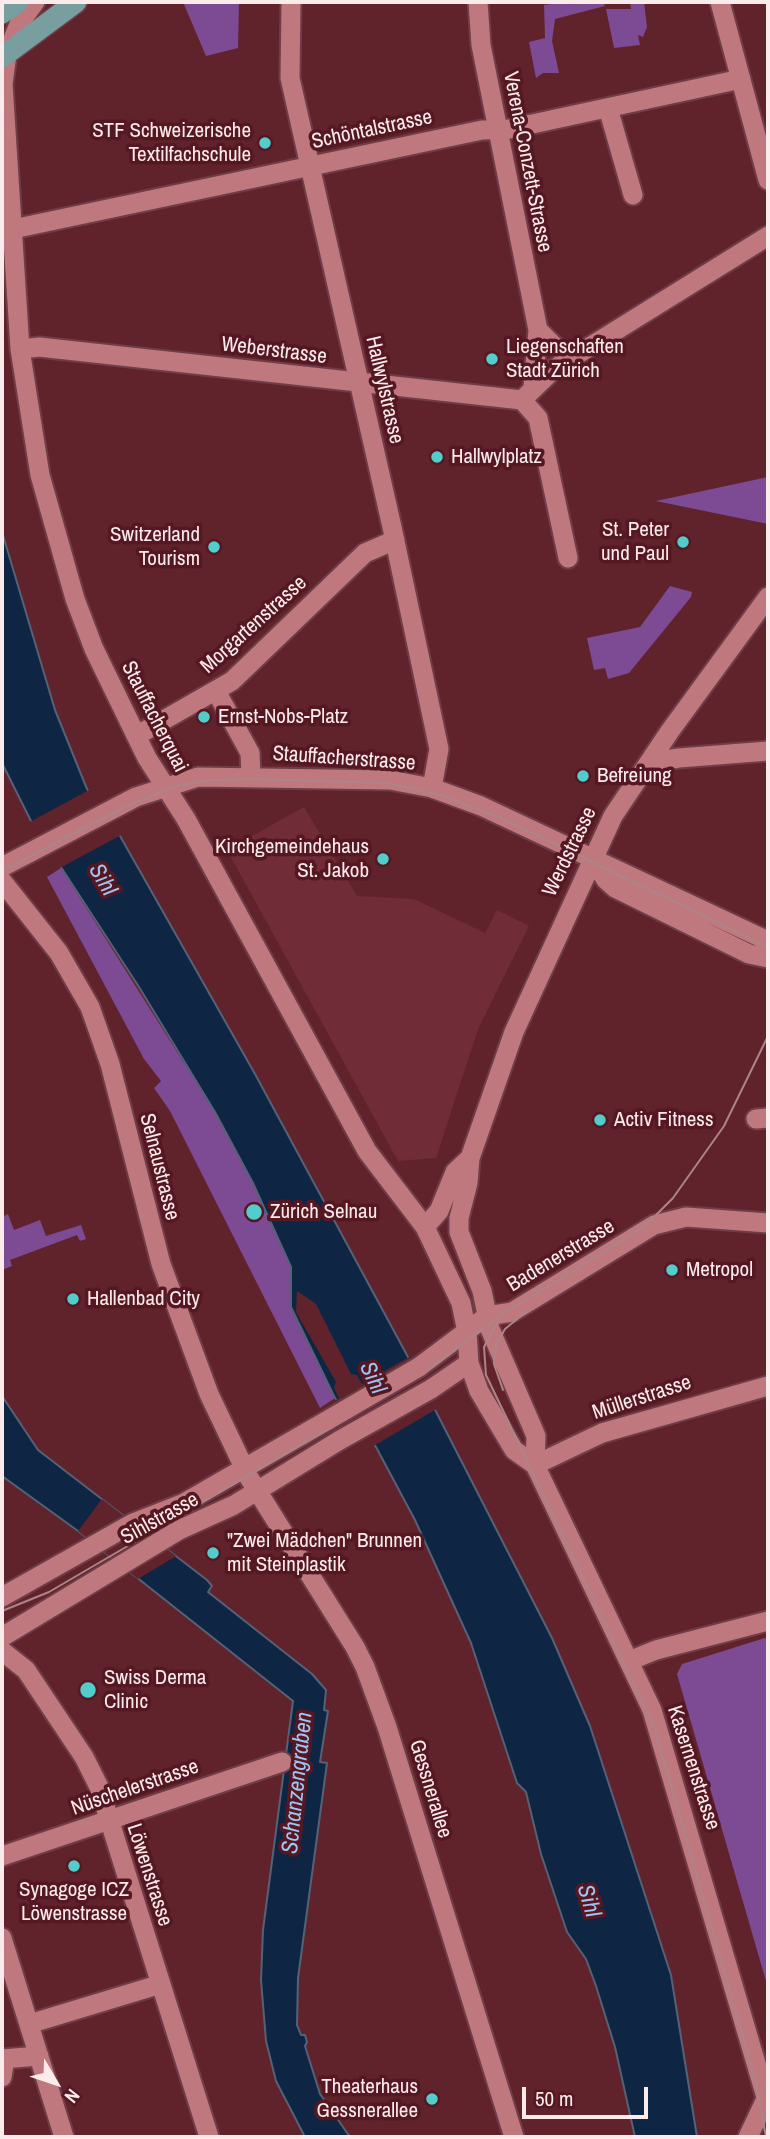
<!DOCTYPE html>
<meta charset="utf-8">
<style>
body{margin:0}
#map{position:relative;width:770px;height:2139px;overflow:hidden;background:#61232b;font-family:"Archivo Narrow",sans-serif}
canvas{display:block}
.frame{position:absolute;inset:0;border:4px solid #fbebeb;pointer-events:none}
.north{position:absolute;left:21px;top:2048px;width:70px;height:70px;-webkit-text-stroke:5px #551822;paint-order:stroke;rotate:129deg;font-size:19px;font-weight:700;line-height:28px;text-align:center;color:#fbebeb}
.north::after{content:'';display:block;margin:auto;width:24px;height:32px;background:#fbebeb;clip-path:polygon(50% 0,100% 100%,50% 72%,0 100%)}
.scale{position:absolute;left:522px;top:2087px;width:126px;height:32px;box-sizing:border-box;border:4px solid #fbebeb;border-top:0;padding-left:9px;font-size:21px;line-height:24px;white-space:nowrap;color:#fbebeb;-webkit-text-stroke:5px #551822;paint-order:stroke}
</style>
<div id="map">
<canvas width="770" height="2139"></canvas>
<div class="frame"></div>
<div class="north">N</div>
<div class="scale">50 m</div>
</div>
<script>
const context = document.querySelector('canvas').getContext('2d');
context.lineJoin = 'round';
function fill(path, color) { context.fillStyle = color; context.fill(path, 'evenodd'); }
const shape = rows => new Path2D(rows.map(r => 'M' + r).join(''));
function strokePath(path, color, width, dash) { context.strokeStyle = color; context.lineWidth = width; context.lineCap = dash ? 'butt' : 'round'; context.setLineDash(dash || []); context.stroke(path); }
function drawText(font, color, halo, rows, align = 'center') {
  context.font = font + ' "Archivo Narrow",sans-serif'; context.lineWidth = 7; context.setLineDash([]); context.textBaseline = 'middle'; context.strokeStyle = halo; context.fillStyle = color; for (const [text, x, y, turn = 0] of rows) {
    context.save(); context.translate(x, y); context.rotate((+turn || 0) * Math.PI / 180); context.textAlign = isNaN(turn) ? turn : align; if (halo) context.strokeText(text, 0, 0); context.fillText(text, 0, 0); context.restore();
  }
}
const built = shape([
 [304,807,357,896,414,899,485,933,497,910,529,926,478,1029,436,1158,398,1161,227,850]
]);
const green = shape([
 [183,2,239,2,238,48,206,56],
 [567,2,603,2,605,6,555,19,552,41,559,73,543,73,536,78,529,42,545,38,544,5],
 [630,2,644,2,647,27,643,37,638,35,640,45,614,48,606,9,631,9],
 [768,477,768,524,656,501],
 [670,586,692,592,691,597,629,673,608,679,605,668,594,670,587,638,640,627],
 [61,868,215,1112,253,1183,291,1267,291,1307,335,1398,320,1408,170,1111,154,1088,161,1081,144,1059,47,877],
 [8,1214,14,1230,40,1220,46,1236,81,1225,86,1239,80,1241,77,1235,10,1260,12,1266,2,1270,2,1217],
 [768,1637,768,1988,677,1674,682,1664]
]);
const water = shape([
 [2,532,55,710,87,789,120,836,255,1074,408,1357,552,1638,590,1726,671,1975,697,2137,635,2137,615,2047,596,1986,586,1959,567,1932,541,1854,526,1792,517,1783,471,1643,415,1520,376,1447,335,1398,291,1307,291,1267,253,1183,215,1112,139,987,31,821,2,763,2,532],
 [2,1396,38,1450,207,1580,212,1586,208,1592,312,1674,326,1690,324,1710,328,1711,320,1762,327,1763,298,1978,297,2025,301,2035,305,2035,307,2042,305,2046,320,2094,350,2137,305,2137,276,2081,266,2041,261,1980,263,1930,293,1701,78,1531,2,1476,2,1396]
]);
const pier = shape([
 [91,789,123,834,58,869,28,823],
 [297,1291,316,1304,351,1374,357,1375,362,1384,411,1356,438,1408,372,1447,334,1401,339,1398,334,1388,336,1382,296,1312],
 [102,1499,176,1556,138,1579,78,1531]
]);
const minor = shape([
 [35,2,19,24,7,54,3,84,20,349,40,475,75,599,94,649,147,758,186,819,367,1151,425,1227,461,1303,467,1332,469,1363,479,1391,514,1450,535,1465,652,1710,768,2104],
 [291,2,290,78,392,527,439,749,432,788],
 [478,2,481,45,538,330,554,346,575,356],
 [720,2,768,180],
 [608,108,633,195],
 [13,229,482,130,509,129,741,79],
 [20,349,39,347,522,400],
 [533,388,538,330],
 [522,400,554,369,768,236],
 [522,400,538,418,568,558],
 [216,691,250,753,251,776],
 [136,736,232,681,365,553,395,540],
 [646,770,665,760,679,758,768,751],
 [592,858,606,880,615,888,749,954,768,958],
 [2,867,136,797,198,777,390,780,432,788,481,806,768,941],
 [2,881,59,953,90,1007,110,1064,161,1264,209,1394,248,1476,355,1647,365,1667,387,1727,514,2137],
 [756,1119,768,1118],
 [425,1227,439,1211,455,1172,470,1158],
 [419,1367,487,1316,512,1312,654,1225,686,1217,768,1223],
 [431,1389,469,1363],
 [535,1465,536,1436,490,1329,482,1291,459,1232,459,1218,468,1183,470,1158,514,1032,613,816,670,731,768,597],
 [535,1465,602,1433,768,1386],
 [2,1597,133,1523,184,1503,328,1420],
 [2,1637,179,1530,234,1505,340,1440],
 [2,1651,26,1670,84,1757,99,1787,209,2137],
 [629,1661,656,1650,768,1621],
 [2,1856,282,1762],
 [2,1938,64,2137],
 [29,2024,161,1984],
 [2,2059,39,2056],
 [2,2077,5,2059],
 [748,2137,765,2101]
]);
const major = shape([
 [2,13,18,2],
 [2,57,76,2]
]);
const tram = shape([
 [2,871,127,806,175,786,212,780,252,779,386,783,441,795,501,818,768,947],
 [497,1323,484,1347,486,1375,654,1726,756,2083,766,2137],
 [503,1390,494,1364,496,1345,505,1329,528,1310],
 [2,1611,49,1592,422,1374,500,1316,644,1227,673,1198,724,1126,768,1036]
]);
const minorBridge = shape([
 [328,1420,419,1367],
 [340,1440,431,1389]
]);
const markers = [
 [265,143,7,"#52cdcc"],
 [492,359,7,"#52cdcc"],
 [437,457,7,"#52cdcc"],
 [683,542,7,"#52cdcc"],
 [214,547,7,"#52cdcc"],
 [204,717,7,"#52cdcc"],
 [583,776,7,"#52cdcc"],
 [383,859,7,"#52cdcc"],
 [600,1120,7,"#52cdcc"],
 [254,1212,9,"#52cdcc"],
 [672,1270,7,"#52cdcc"],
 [73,1299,7,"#52cdcc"],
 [213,1553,7,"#52cdcc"],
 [88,1690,9,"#52cdcc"],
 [74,1866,7,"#52cdcc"],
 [432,2099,7,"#52cdcc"]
];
const streetNames = [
 ["Schöntalstrasse",372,130,-12],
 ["Verena-Conzett-Strasse",527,162,79],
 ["Weberstrasse",274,351,7],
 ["Hallwylstrasse",384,390,77],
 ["Morgartenstrasse",254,625,-42],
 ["Stauffacherquai",154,717,63],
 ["Stauffacherstrasse",344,759,4],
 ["Werdstrasse",570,852,-64],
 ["Selnaustrasse",159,1167,76],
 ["Badenerstrasse",561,1256,-31],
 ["Müllerstrasse",642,1398,-18],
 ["Sihlstrasse",160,1519,-29],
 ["Kasernenstrasse",693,1768,72],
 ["Nüschelerstrasse",135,1788,-19],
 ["Gessnerallee",430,1789,73],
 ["Löwenstrasse",149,1875,72]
];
const poiNames = [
 ["STF Schweizerische",251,131,"right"],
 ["Textilfachschule",251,155,"right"],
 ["Liegenschaften",506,347],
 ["Stadt Zürich",506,371],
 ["Hallwylplatz",451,457],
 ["St. Peter",669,530,"right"],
 ["und Paul",669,554,"right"],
 ["Switzerland",200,535,"right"],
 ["Tourism",200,559,"right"],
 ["Ernst-Nobs-Platz",218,717],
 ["Befreiung",597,776],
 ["Kirchgemeindehaus",369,847,"right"],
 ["St. Jakob",369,871,"right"],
 ["Activ Fitness",614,1120],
 ["Zürich Selnau",270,1212],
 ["Metropol",686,1270],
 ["Hallenbad City",87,1299],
 ["\"Zwei Mädchen\" Brunnen",227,1541],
 ["mit Steinplastik",227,1565],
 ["Swiss Derma",104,1678],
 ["Clinic",104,1702],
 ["Synagoge ICZ",74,1890,"center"],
 ["Löwenstrasse",74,1914,"center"],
 ["Theaterhaus",418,2087,"right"],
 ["Gessnerallee",418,2111,"right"]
];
const waterNames = [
 ["Sihl",102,880,60],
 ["Sihl",372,1378,65],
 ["Schanzengraben",298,1783,-84],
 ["Sihl",588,1901,74]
];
fill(built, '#712d37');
fill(green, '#7d4a94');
fill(water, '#0e2644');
strokePath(water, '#556176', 2);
fill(pier, '#61232b');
strokePath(minor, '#6f3d47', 23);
strokePath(major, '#6f3d47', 24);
strokePath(minor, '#bf787d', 19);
strokePath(major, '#799ea0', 21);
strokePath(tram, '#ac8589', 2);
strokePath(minorBridge, '#6f3d47', 23, []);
strokePath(minorBridge, '#bf787d', 19);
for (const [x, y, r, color] of markers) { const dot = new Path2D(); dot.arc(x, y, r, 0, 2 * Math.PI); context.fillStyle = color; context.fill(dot); strokePath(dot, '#551822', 2.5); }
drawText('21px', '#fbebeb', '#551822', streetNames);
drawText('21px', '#fbebeb', '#551822', poiNames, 'left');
drawText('italic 23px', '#a1c5f2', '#551822', waterNames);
</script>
